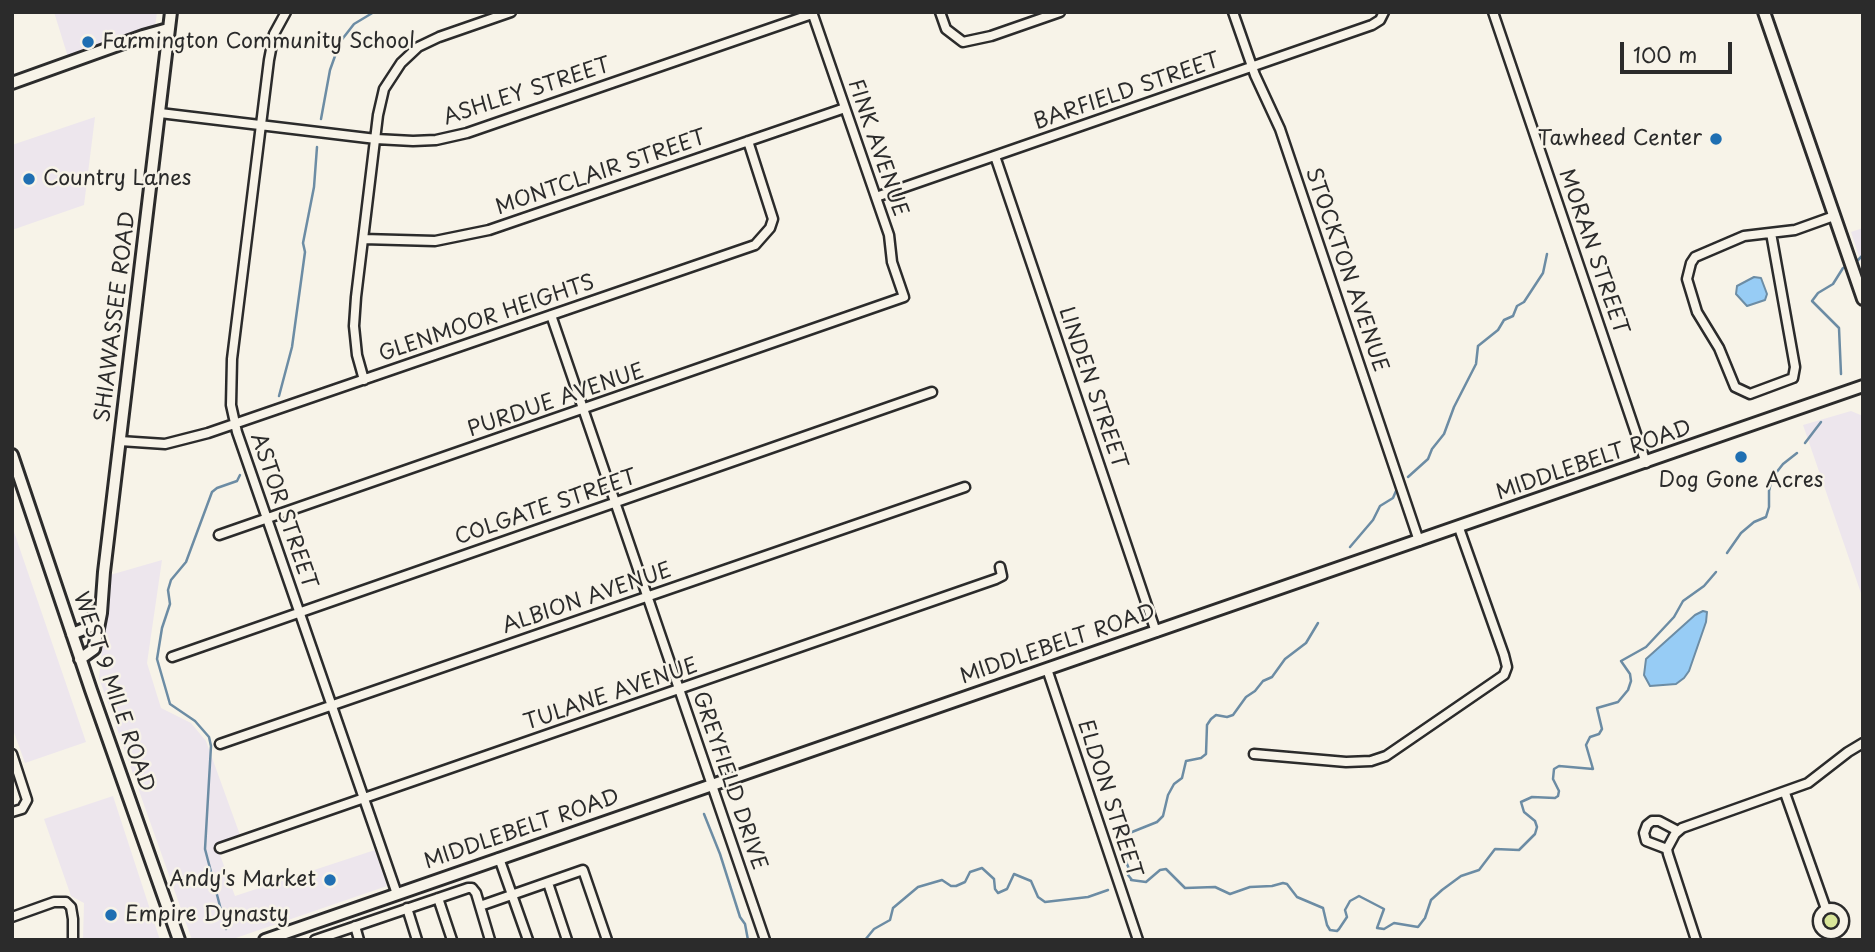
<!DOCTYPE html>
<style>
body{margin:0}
#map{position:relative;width:1875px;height:952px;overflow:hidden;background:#f7f3e8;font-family:"Playpen Sans",sans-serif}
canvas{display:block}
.frame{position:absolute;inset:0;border:14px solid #2b2b2b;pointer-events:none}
.scale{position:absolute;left:1620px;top:42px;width:112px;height:32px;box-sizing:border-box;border:4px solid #2b2b2b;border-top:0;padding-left:9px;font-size:21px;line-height:24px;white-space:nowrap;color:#2b2b2b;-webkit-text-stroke:5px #f7f3e8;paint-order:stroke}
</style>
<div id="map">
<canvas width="1875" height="952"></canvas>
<div class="frame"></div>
<div class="scale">100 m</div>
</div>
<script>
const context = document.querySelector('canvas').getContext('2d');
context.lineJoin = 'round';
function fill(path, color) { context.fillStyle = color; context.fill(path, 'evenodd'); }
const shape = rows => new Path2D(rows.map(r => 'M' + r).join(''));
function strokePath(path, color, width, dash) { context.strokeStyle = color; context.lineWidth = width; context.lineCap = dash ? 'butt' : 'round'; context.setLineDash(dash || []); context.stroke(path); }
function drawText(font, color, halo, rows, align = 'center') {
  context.font = font + ' "Playpen Sans",sans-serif'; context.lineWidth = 5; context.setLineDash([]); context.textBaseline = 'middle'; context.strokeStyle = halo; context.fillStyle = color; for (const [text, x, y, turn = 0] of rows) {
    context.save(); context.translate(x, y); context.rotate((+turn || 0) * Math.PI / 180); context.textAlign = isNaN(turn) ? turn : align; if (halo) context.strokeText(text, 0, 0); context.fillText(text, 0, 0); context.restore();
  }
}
const built = shape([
 [54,12,157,12,155,28,68,57],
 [95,117,84,205,12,230,12,145],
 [1863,228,1863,268,1851,232],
 [1851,411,1863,416,1863,599,1803,425],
 [12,526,86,742,25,763,12,727],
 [162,560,147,663,161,708,191,723,206,741,240,835,216,844,235,896,375,850,387,886,230,940,192,940,99,678,110,575],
 [113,796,160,940,83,940,84,903,71,896,44,819]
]);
const green = shape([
 '1822 922a8 8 0 1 1 16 0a8 8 0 1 1-16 0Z'
]);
const water = shape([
 [1754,277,1761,278,1767,294,1765,300,1747,306,1736,294,1737,286,1754,277],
 [1703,611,1707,612,1706,622,1689,671,1684,678,1676,684,1650,686,1644,675,1646,659,1695,615,1703,611]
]);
const stream = shape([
 [321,119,330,70,340,42,354,24,374,12],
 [1855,263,1863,255],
 [1841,374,1839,328,1812,301,1818,293,1833,284,1843,268,1849,265],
 [279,396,292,347,305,252,303,243,314,187,317,147],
 [1805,443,1821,422],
 [1408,477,1428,459,1432,449,1444,434,1454,407,1476,364,1478,346,1498,330,1504,320,1513,316,1517,306,1524,302,1543,273,1547,254],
 [1350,547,1373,520,1380,506,1393,498,1396,491],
 [1727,553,1741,533,1754,522,1766,517,1769,507,1769,491,1772,478,1783,464,1797,453],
 [704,814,720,854,740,917,745,924,748,940],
 [1127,841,1127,834,1157,822,1163,816,1168,795,1174,784,1182,778,1186,761,1201,758,1206,754,1207,725,1211,719,1216,715,1227,717,1233,715,1246,697,1255,691,1263,681,1272,677,1285,659,1306,643,1318,623],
 [1128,851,1125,859,1129,869,1128,875,1132,880],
 [1131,880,1146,882,1160,870,1166,869,1185,888,1215,887,1230,894,1250,887,1272,886,1283,883,1287,884,1297,897,1323,908,1327,925,1330,930,1337,931,1339,929,1347,917,1345,910,1350,901,1359,896,1384,909,1377,928,1384,929,1394,923,1418,927,1425,918,1431,900,1442,890,1461,876,1479,870,1495,849,1519,850,1535,834,1537,827,1535,821,1524,812,1521,802,1532,797,1555,798,1558,796,1559,791,1553,779,1554,769,1559,766,1593,769,1586,745,1590,737,1599,734,1602,729,1597,708,1618,702,1628,690,1631,681,1630,674,1621,661,1646,647,1674,617,1683,601,1704,586,1716,572],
 [226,929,205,849,211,746,209,737,195,721,170,704,157,659,162,628,170,604,168,590,171,580,186,562,212,492,217,488,237,481,240,475],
 [865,940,874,929,890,920,893,908,918,887,942,880,951,886,956,886,965,882,970,872,982,868,994,879,995,889,998,893,1007,889,1014,874,1031,881,1038,897,1045,902,1088,897,1108,890]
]);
const street = shape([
 [286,12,274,34,269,60,232,359,231,405,237,432,397,894],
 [940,12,946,29,963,42,991,36,1060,12],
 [1233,12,1255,75,1280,129,1419,541],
 [1493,12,1646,463],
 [160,113,376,139,413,141,436,140,467,133,812,14],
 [995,156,1156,632],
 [876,197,1372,25,1380,20,1384,12],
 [1771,233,1795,367,1793,378,1750,394,1735,387,1719,348,1697,312,1687,279,1691,263,1695,257,1744,236,1795,230,1834,216],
 [363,239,435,241,489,230,845,108],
 [551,315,765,940],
 [364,380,357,355,354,326,356,297,378,115,384,89,401,63,418,47,439,37,511,12],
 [120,441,165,444,208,433,755,245,770,228,773,219,748,141],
 [219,535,904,297,892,262,889,235,812,12],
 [172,657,932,392],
 [1047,669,1138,940],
 [220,744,965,487],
 [12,754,27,800,22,809,12,812],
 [1254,754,1346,762,1371,761,1386,756,1504,675,1507,667,1504,655,1459,528],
 [1785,793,1826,909],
 [220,848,996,579,1002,576,1000,567],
 [1667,849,1646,841,1644,833,1647,825,1652,821,1659,821,1678,831],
 [499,858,528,940],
 [548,883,567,940],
 [438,898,452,940],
 [480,906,583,870,607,940],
 '1818 921a13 13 0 1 1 26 0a13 13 0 1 1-26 0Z',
 [407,908,417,940],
 [12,917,54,902,66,902,71,907,73,919,73,940],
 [355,926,359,940],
 [315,940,468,888,472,888,476,893,490,940],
 [1696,940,1668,854,1667,849,1675,834,1682,828,1808,783,1848,752,1863,743]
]);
const secondary = shape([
 [1764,12,1863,299],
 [12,83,143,36,168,29],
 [12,455,91,690,179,940],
 [72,634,89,627,96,612],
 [80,659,94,649,101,613,104,572,171,12],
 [265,940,1863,386]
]);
const markers = [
 [88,42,7,"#1f6fb2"],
 [1716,139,7,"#1f6fb2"],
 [29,179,7,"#1f6fb2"],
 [1741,457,7,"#1f6fb2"],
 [330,880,7,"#1f6fb2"],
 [111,915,7,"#1f6fb2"]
];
const poiNames = [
 ["Farmington Community School",102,42],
 ["Tawheed Center",1702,139,"right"],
 ["Country Lanes",43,179],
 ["Dog Gone Acres",1741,481,"center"],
 ["Andy's Market",316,880,"right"],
 ["Empire Dynasty",125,915]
];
const streetNames = [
 ["ASHLEY STREET",527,92,-18],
 ["BARFIELD STREET",1127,92,-19],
 ["FINK AVENUE",877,148,71],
 ["MONTCLAIR STREET",601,173,-19],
 ["MORAN STREET",1593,252,71],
 ["STOCKTON AVENUE",1346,270,71],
 ["SHIAWASSEE ROAD",116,317,-83],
 ["GLENMOOR HEIGHTS",487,319,-19],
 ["LINDEN STREET",1092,388,71],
 ["PURDUE AVENUE",556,401,-19],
 ["MIDDLEBELT ROAD",1594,461,-19],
 ["COLGATE STREET",546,508,-19],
 ["ASTOR STREET",283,511,71],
 ["ALBION AVENUE",587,599,-19],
 ["MIDDLEBELT ROAD",1058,645,-19],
 ["WEST 9 MILE ROAD",113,692,71],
 ["TULANE AVENUE",611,695,-19],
 ["GREYFIELD DRIVE",729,781,71],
 ["ELDON STREET",1109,799,72],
 ["MIDDLEBELT ROAD",522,830,-19]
];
fill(built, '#ede6ed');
fill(green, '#d9e699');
fill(water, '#97ccf5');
strokePath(water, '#6c8ca4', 2);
strokePath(stream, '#6c8ca4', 2.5);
strokePath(street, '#2b2b2b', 13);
strokePath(secondary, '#2b2b2b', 16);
strokePath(street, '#f7f3e8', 8);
strokePath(secondary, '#f7f3e8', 10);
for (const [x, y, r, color] of markers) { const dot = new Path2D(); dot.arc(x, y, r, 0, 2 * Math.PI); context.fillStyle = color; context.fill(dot); strokePath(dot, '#f7f3e8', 2.5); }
drawText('21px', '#2b2b2b', '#f7f3e8', poiNames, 'left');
drawText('21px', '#2b2b2b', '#f7f3e8', streetNames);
</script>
